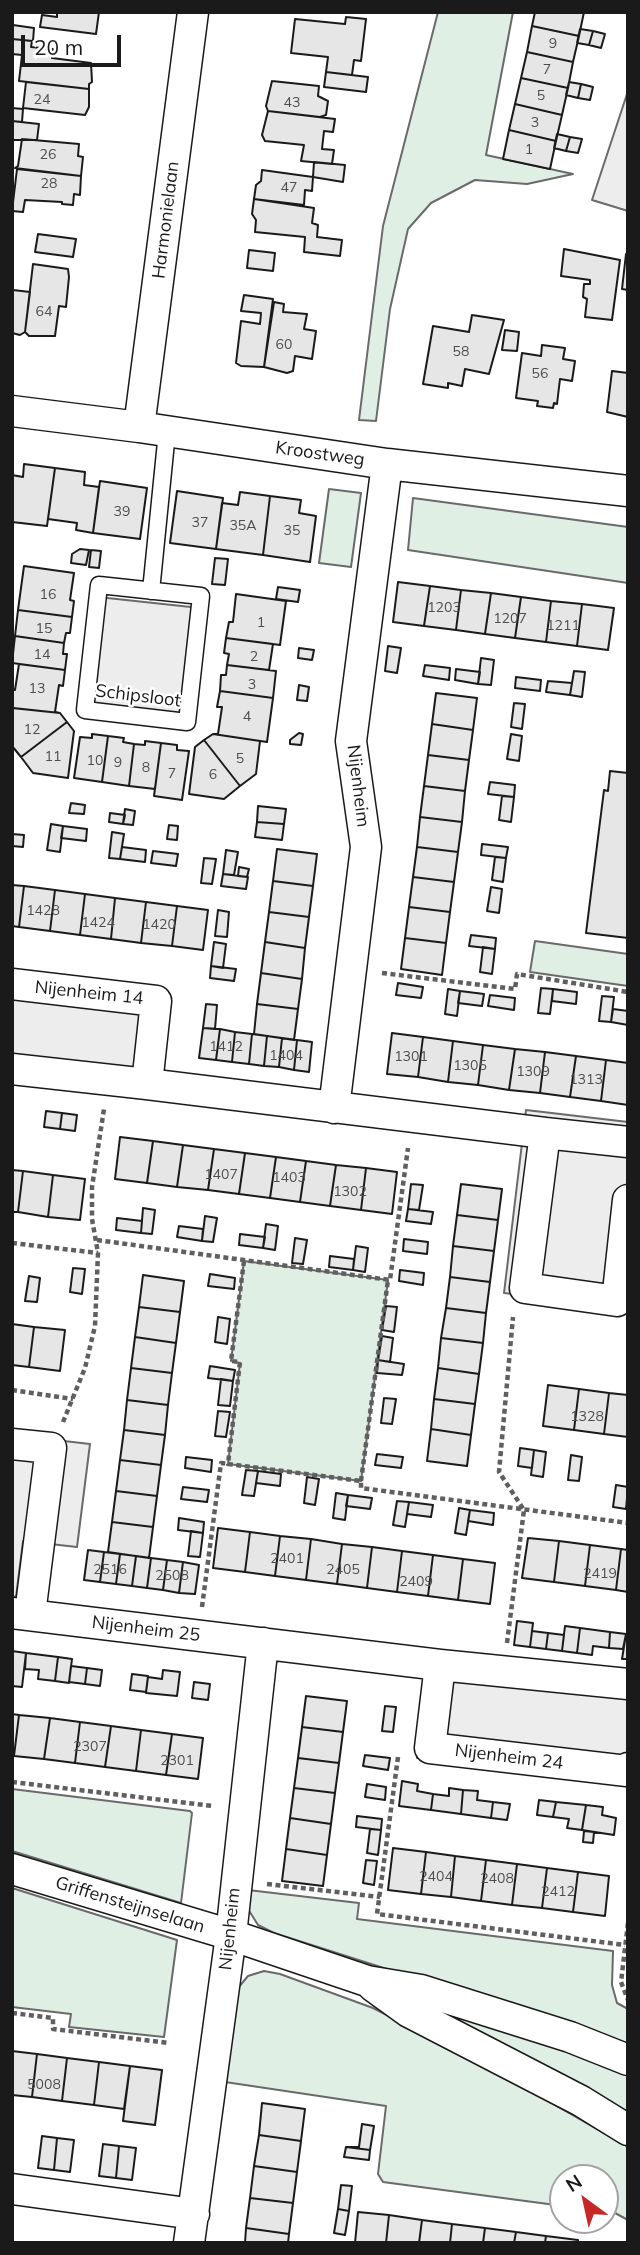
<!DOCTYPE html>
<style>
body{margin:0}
#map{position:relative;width:640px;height:2255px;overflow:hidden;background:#fff;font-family:Mulish,sans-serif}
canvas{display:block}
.frame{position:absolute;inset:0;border:14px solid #1a1a1a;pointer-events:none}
.north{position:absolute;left:549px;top:2164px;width:70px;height:70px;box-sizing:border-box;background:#fff;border:2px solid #a3a3a3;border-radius:50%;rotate:327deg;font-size:19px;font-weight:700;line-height:28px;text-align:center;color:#1a1a1a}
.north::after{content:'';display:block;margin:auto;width:24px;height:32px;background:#c62828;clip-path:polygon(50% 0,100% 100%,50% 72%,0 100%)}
.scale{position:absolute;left:21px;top:35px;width:100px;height:32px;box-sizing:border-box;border:4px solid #1a1a1a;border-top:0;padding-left:9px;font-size:21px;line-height:24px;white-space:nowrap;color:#1a1a1a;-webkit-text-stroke:5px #fff;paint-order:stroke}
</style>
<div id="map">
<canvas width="640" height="2255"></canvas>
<div class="frame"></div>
<div class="north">N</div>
<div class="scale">20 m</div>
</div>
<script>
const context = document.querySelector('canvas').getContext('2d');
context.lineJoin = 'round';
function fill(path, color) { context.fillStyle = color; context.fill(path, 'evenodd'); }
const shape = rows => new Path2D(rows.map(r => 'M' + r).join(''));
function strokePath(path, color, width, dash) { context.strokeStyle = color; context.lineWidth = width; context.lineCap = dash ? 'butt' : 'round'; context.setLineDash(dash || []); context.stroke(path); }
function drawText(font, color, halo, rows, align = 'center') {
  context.font = font + ' Mulish,sans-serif'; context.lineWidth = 5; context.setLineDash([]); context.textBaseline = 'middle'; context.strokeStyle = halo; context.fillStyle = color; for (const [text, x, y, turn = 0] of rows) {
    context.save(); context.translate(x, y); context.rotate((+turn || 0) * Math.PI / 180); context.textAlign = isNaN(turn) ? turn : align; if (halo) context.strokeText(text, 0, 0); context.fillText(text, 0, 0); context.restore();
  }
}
const green = shape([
 [438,12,513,12,486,155,573,174,527,184,475,180,431,203,408,229,390,309,376,421,359,420,383,226,438,12],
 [329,489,361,493,351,567,319,563,329,489],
 [413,498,628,527,628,583,408,550,413,498],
 [535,941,628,954,628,986,530,972,535,941],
 [244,1261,388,1280,361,1481,228,1464,240,1363,231,1361,244,1261],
 [12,1789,190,1811,192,1813,181,1903,12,1851,12,1789],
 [12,1888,177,1940,164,2037,69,2027,71,2014,12,2007,12,1888],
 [248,1890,359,1903,357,1919,613,1951,612,1985,617,2003,628,2009,628,2046,274,1933,258,1925,248,1909,248,1890],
 [264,1971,280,1974,373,2008,484,2064,628,2147,628,2220,615,2213,605,2212,605,2178,563,2178,563,2206,383,2182,378,2174,386,2106,225,2082,238,1988,248,1976,264,1971],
 [435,2005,628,2073,628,2115,432,2012,435,2005]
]);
const parking = shape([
 [628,91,628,211,592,200,628,91],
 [98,597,200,608,187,722,85,710,98,597],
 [12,972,158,988,147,1084,12,1082,12,972],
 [526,1110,628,1122,626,1307,504,1293,526,1110],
 [12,1435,90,1444,77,1547,23,1541,16,1597,12,1596,12,1435],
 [429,1650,628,1672,628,1782,417,1758,429,1650]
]);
const building = shape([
 [57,12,99,12,96,34,40,27,42,15,57,17,57,12],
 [535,12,584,12,579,36,532,26,535,12],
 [346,17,366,19,361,61,354,60,352,75,326,72,328,57,291,53,295,19,345,24,346,17],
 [13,25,34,28,33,41,12,39,13,25],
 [532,26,579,36,573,62,527,52,532,26],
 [580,29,593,31,589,45,577,43,580,29],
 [593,31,605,34,601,48,589,45,593,31],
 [12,39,32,41,31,47,53,49,52,58,91,63,92,82,89,84,89,89,19,81,22,55,12,54,12,39],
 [527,52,573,62,568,88,521,78,527,52],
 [326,72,368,77,366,92,324,87,326,72],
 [521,78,568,88,562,115,515,104,521,78],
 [272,81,319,86,318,96,328,101,326,115,320,117,268,111,266,106,272,81],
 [26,82,89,89,89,107,85,115,23,108,26,82],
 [569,82,581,84,578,98,566,95,569,82],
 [581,84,593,87,590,100,578,98,581,84],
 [515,104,562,115,556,141,509,130,515,104],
 [12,108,23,109,22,122,12,121,12,108],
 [268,111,335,119,333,132,324,131,322,149,334,150,332,164,301,161,304,145,265,141,262,135,268,111],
 [12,121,39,124,37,140,12,140,12,121],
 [509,130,556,141,550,169,503,159,509,130],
 [557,134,570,137,566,151,554,148,557,134],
 [570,137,582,139,578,153,566,151,570,137],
 [22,139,79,144,78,156,83,157,81,176,15,168,18,166,22,139],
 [314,162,345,165,343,182,313,177,314,162],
 [17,169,81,176,80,195,74,194,73,205,62,204,62,202,25,200,23,212,12,211,17,169],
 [262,170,313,177,312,191,305,190,304,205,254,199,256,185,261,181,262,170],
 [254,199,314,208,312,223,318,225,317,237,342,240,340,256,304,252,305,237,255,232,256,220,252,214,254,199],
 [38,234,76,239,73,257,35,252,38,234],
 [564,249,620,260,612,320,585,317,587,299,583,297,584,284,590,284,590,280,561,276,564,249],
 [249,250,275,253,273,271,247,268,249,250],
 [626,254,628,254,628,290,622,289,626,254],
 [33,264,68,269,69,277,66,307,59,306,55,336,29,336,25,332,33,264],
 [12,284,13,290,30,292,25,332,20,335,12,333,12,284],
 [244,295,273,299,264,367,241,366,236,363,241,321,260,324,261,313,241,311,244,295],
 [274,302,284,304,283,312,307,314,304,329,316,331,312,359,295,356,293,371,287,373,264,367,274,302],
 [472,315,504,320,489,374,465,369,462,386,448,383,448,388,423,384,433,326,469,332,472,315],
 [505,330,519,332,517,351,502,350,505,330],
 [542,345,565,348,563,359,575,361,572,381,560,379,557,404,554,403,553,408,537,406,538,401,516,398,522,353,541,356,542,345],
 [612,371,628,373,628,417,607,412,612,371],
 [24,464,55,468,47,526,12,522,12,475,23,477,24,464],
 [55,468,85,472,84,485,99,487,93,533,76,530,77,523,48,519,55,468],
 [100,481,147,488,140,539,93,533,100,481],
 [177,491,223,498,216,549,170,543,177,491],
 [240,492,270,496,263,555,216,549,222,503,238,505,240,492],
 [270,496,301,500,299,513,316,516,310,562,263,555,270,496],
 [80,549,89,550,86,565,71,563,72,554,80,549],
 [91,550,101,551,99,568,89,567,91,550],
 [215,558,228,559,225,585,212,584,215,558],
 [24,566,74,573,70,600,74,601,72,617,18,610,24,566],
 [398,582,430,586,424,626,393,622,398,582],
 [430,586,461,590,456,630,424,626,430,586],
 [278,587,300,590,298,602,276,599,278,587],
 [461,590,491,593,485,634,456,630,461,590],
 [491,593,521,597,515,638,485,634,491,593],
 [236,594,286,601,280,645,226,638,229,622,233,622,236,594],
 [521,597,551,601,546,642,515,638,521,597],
 [551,601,582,604,577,646,546,642,551,601],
 [582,604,614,608,608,650,577,646,582,604],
 [18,610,72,617,70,633,66,633,64,643,15,636,18,610],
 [15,636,64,643,63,654,67,654,65,670,12,663,15,636],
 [226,638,273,644,269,670,227,665,229,654,224,653,226,638],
 [388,646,401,648,397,673,385,671,388,646],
 [299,648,314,650,312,660,298,658,299,648],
 [481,658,494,660,491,685,478,684,481,658],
 [19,664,65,670,63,686,59,685,55,712,60,713,12,708,12,689,15,690,19,664],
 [227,665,276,671,273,698,220,691,221,675,226,675,227,665],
 [425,665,450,668,449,680,423,676,425,665],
 [456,669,480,672,478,684,455,680,456,669],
 [574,671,585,672,582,697,570,695,574,671],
 [516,677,541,680,540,691,515,688,516,677],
 [548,681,572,683,570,695,546,692,548,681],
 [299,685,309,687,307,701,297,700,299,685],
 [220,691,273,698,267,742,213,734,218,734,222,707,217,707,220,691],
 [436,693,477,698,473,730,432,724,436,693],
 [514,703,525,704,522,729,511,727,514,703],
 [13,708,60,713,67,722,21,757,12,746,13,708],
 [67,722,74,731,68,778,33,773,21,757,67,722],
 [432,724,473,730,469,760,428,755,432,724],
 [299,733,303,734,301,745,290,744,290,740,299,733],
 [92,734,108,736,102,782,74,778,80,737,92,738,92,734],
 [213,734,260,741,256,774,240,786,204,740,213,734],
 [511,734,522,736,519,761,507,759,511,734],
 [108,736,124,738,123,742,134,744,129,786,102,782,108,736],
 [204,740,240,786,224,799,189,794,195,747,204,740],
 [145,741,161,743,155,789,129,786,134,744,145,745,145,741],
 [161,743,177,745,177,750,189,751,182,800,154,796,161,743],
 [428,755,469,760,465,791,424,786,428,755],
 [610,771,628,773,628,938,586,933,604,790,608,791,610,771],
 [490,782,515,785,514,797,488,794,490,782],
 [424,786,465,791,462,822,420,817,424,786],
 [502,796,514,797,511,822,499,820,502,796],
 [71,803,85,805,84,814,69,813,71,803],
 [258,806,286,809,284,824,257,822,258,806],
 [125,809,135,811,133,825,123,824,125,809],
 [110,813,125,815,123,824,109,822,110,813],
 [420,817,462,822,458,852,417,847,420,817],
 [257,822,284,824,282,840,255,837,257,822],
 [51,824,63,826,60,852,47,850,51,824],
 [169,825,178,826,177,840,167,839,169,825],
 [63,826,87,829,86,841,61,838,63,826],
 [112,832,124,834,120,859,109,858,112,832],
 [12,834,24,835,23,847,12,846,12,834],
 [482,844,508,847,506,858,481,855,482,844],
 [122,847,146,850,145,862,120,859,122,847],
 [417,847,458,852,454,882,413,877,417,847],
 [277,849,317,854,313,886,273,881,277,849],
 [226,850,238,852,234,875,223,874,226,850],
 [153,851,178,854,176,866,151,863,153,851],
 [495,857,506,858,503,882,492,880,495,857],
 [204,858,216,859,212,884,201,883,204,858],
 [239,867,249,869,247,877,238,876,239,867],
 [223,874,248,877,246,889,221,886,223,874],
 [413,877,454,882,450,912,409,907,413,877],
 [273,881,313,886,309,917,269,912,273,881],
 [12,885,24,886,19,927,12,926,12,885],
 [24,886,55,890,50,931,19,927,24,886],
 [491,887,502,889,499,913,487,911,491,887],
 [55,890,85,894,80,935,50,931,55,890],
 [85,894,115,898,111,939,80,935,85,894],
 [115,898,146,902,141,943,111,939,115,898],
 [146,902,177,906,172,946,141,943,146,902],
 [177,906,208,910,203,950,172,946,177,906],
 [409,907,450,912,446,943,405,938,409,907],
 [218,910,229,912,227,937,215,936,218,910],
 [269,912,309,917,305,948,265,942,269,912],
 [471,935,496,938,495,949,469,946,471,935],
 [405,938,446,943,442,975,401,969,405,938],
 [214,942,226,944,223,968,211,966,214,942],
 [265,942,305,948,302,979,261,973,265,942],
 [483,947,495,949,492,974,480,972,483,947],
 [211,966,236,969,234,981,210,978,211,966],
 [261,973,302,979,298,1009,257,1004,261,973],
 [398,983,423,987,421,998,396,995,398,983],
 [541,988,553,989,550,1014,538,1013,541,988],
 [448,989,460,991,457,1016,445,1014,448,989],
 [553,989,577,992,576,1004,552,1001,553,989],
 [460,991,484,994,482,1006,458,1003,460,991],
 [490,995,515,998,514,1010,488,1006,490,995],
 [602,996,614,997,611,1022,599,1021,602,996],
 [206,1004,217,1005,215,1029,203,1028,206,1004],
 [257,1004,298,1009,294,1040,254,1034,257,1004],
 [613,1009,628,1011,628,1025,611,1022,613,1009],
 [203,1028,220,1029,216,1060,199,1058,203,1028],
 [220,1029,235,1032,232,1062,216,1060,220,1029],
 [235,1032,252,1034,249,1064,232,1062,235,1032],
 [392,1033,423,1037,418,1077,387,1074,392,1033],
 [252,1034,267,1036,264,1066,249,1064,252,1034],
 [267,1036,282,1038,279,1067,264,1066,267,1036],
 [423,1037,453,1041,448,1082,418,1077,423,1037],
 [282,1038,297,1040,294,1070,279,1067,282,1038],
 [297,1040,312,1042,309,1072,294,1070,297,1040],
 [453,1041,483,1045,478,1085,448,1082,453,1041],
 [483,1045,515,1049,509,1090,478,1085,483,1045],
 [515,1049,545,1052,540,1093,509,1090,515,1049],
 [545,1052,576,1056,570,1097,540,1093,545,1052],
 [576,1056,606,1060,601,1101,570,1097,576,1056],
 [606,1060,628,1063,628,1105,601,1101,606,1060],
 [46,1111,62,1113,60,1129,44,1127,46,1111],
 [62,1113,77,1115,75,1131,60,1129,62,1113],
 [120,1137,153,1141,147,1183,115,1179,120,1137],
 [153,1141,183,1145,177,1187,147,1183,153,1141],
 [183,1145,214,1149,208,1190,177,1187,183,1145],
 [214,1149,245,1153,239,1194,208,1190,214,1149],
 [245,1153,276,1157,270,1198,239,1194,245,1153],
 [276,1157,306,1161,300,1202,270,1198,276,1157],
 [306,1161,336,1165,330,1206,300,1202,306,1161],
 [336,1165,366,1168,361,1210,330,1206,336,1165],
 [366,1168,397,1172,392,1214,361,1210,366,1168],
 [12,1170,23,1171,18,1212,12,1212,12,1170],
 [23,1171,53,1175,48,1217,18,1212,23,1171],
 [53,1175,85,1179,80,1220,48,1217,53,1175],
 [411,1184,423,1185,419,1210,408,1209,411,1184],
 [461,1184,502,1189,498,1220,457,1215,461,1184],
 [143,1208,155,1210,152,1234,141,1233,143,1208],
 [408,1209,433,1212,431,1224,406,1221,408,1209],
 [457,1215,498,1220,494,1251,453,1246,457,1215],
 [205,1216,217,1218,213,1242,202,1241,205,1216],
 [117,1218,142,1221,141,1233,116,1230,117,1218],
 [266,1224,278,1226,275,1250,263,1248,266,1224],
 [179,1226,203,1229,202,1241,177,1237,179,1226],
 [240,1234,265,1237,263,1248,239,1245,240,1234],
 [295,1238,307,1240,303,1264,292,1263,295,1238],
 [404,1239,428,1242,427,1254,403,1251,404,1239],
 [356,1246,368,1248,365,1272,353,1270,356,1246],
 [453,1246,494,1251,490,1282,450,1277,453,1246],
 [330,1256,354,1259,353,1270,329,1267,330,1256],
 [73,1268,85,1269,82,1294,70,1292,73,1268],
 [400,1270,424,1273,423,1285,399,1281,400,1270],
 [210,1274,235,1278,234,1289,208,1286,210,1274],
 [143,1275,184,1281,180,1312,139,1307,143,1275],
 [29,1276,40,1278,37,1302,25,1301,29,1276],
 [450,1277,490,1282,486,1313,446,1308,450,1277],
 [386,1306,397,1307,394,1332,382,1330,386,1306],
 [139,1307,180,1312,176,1343,135,1337,139,1307],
 [446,1308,486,1313,483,1343,441,1338,446,1308],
 [218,1317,230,1319,227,1344,215,1342,218,1317],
 [12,1324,34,1327,29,1367,12,1365,12,1324],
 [34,1327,65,1330,60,1371,29,1367,34,1327],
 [382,1336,393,1338,390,1362,378,1360,382,1336],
 [135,1337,176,1343,172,1373,131,1368,135,1337],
 [441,1338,483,1343,479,1374,438,1368,441,1338],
 [378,1360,404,1364,402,1375,377,1373,378,1360],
 [210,1366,235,1370,233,1381,208,1378,210,1366],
 [131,1368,172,1373,168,1405,127,1400,131,1368],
 [438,1368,479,1374,475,1404,434,1399,438,1368],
 [221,1379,233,1381,230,1406,218,1405,221,1379],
 [548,1385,579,1389,574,1430,543,1426,548,1385],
 [579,1389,609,1393,604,1434,574,1430,579,1389],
 [609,1393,628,1395,628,1437,604,1434,609,1393],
 [384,1398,396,1399,392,1424,381,1423,384,1398],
 [434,1399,475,1404,471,1435,431,1429,434,1399],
 [127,1400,168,1405,165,1435,124,1430,127,1400],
 [218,1411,230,1412,226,1437,215,1436,218,1411],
 [431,1429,471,1435,467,1466,427,1461,431,1429],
 [124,1430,165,1435,161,1465,120,1460,124,1430],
 [520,1448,534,1450,532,1468,518,1466,520,1448],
 [534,1450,546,1452,543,1477,531,1475,534,1450],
 [377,1454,403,1457,401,1468,375,1465,377,1454],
 [571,1455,582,1457,579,1481,568,1480,571,1455],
 [186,1457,212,1460,211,1472,185,1468,186,1457],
 [120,1460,161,1465,157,1496,116,1491,120,1460],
 [246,1470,258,1471,254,1496,242,1495,246,1470],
 [258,1471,281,1474,280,1486,256,1483,258,1471],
 [307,1477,319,1479,315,1505,304,1503,307,1477],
 [616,1485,628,1487,626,1509,613,1507,616,1485],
 [183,1487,209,1490,207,1502,181,1499,183,1487],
 [116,1491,157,1496,153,1527,112,1522,116,1491],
 [336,1493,348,1495,345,1520,333,1518,336,1493],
 [348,1495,372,1498,370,1509,346,1506,348,1495],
 [397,1501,409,1502,405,1527,393,1525,397,1501],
 [409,1502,433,1505,431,1517,407,1514,409,1502],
 [459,1508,470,1510,466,1535,455,1533,459,1508],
 [470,1510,494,1513,493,1525,468,1521,470,1510],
 [179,1518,204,1522,203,1533,178,1530,179,1518],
 [112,1522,153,1527,149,1558,108,1552,112,1522],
 [218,1528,250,1532,245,1572,213,1568,218,1528],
 [191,1531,203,1533,200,1557,188,1556,191,1531],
 [250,1532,280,1536,275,1576,245,1572,250,1532],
 [280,1536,311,1539,306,1580,275,1576,280,1536],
 [528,1538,559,1541,554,1582,522,1578,528,1538],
 [311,1539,342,1544,337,1584,306,1580,311,1539],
 [559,1541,590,1545,585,1586,554,1582,559,1541],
 [342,1544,372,1547,367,1588,337,1584,342,1544],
 [590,1545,621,1549,616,1590,585,1586,590,1545],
 [372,1547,402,1551,397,1592,367,1588,372,1547],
 [621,1549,628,1550,628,1592,616,1590,621,1549],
 [88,1550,104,1552,100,1582,84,1580,88,1550],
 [402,1551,433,1555,428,1596,397,1592,402,1551],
 [104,1552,120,1554,116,1584,100,1582,104,1552],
 [120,1554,136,1556,132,1586,116,1584,120,1554],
 [433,1555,463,1559,458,1600,428,1596,433,1555],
 [136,1556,151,1558,147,1588,132,1586,136,1556],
 [151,1558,167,1560,163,1590,147,1588,151,1558],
 [463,1559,495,1563,490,1604,458,1600,463,1559],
 [167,1560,183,1562,179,1593,163,1590,167,1560],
 [183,1562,199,1565,195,1594,179,1593,183,1562],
 [517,1621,533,1623,530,1647,514,1645,517,1621],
 [565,1626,580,1628,577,1653,562,1651,565,1626],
 [580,1628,610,1632,609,1648,593,1646,592,1655,577,1653,580,1628],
 [532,1631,548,1633,546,1649,530,1647,532,1631],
 [610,1632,626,1634,623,1649,609,1648,610,1632],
 [548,1633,564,1635,562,1651,546,1649,548,1633],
 [626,1634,628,1634,628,1659,622,1659,626,1634],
 [12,1651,26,1653,22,1687,12,1686,12,1651],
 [26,1653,58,1657,55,1681,38,1679,39,1670,25,1669,26,1653],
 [58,1657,72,1659,69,1683,55,1681,58,1657],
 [71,1666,87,1668,85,1684,69,1682,71,1666],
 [87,1668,102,1670,100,1686,85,1684,87,1668],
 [163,1670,180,1672,177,1696,146,1693,148,1677,162,1679,163,1670],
 [132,1674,148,1676,146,1692,130,1690,132,1674],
 [194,1682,210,1684,208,1700,192,1698,194,1682],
 [306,1696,347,1701,343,1732,302,1727,306,1696],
 [385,1706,396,1707,393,1732,382,1731,385,1706],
 [12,1714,19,1715,14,1756,12,1755,12,1714],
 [19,1715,50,1718,44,1759,14,1756,19,1715],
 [50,1718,80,1722,75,1763,44,1759,50,1718],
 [80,1722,111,1726,105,1767,75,1763,80,1722],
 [111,1726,141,1730,136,1771,105,1767,111,1726],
 [302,1727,343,1732,339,1763,298,1758,302,1727],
 [141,1730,172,1734,166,1775,136,1771,141,1730],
 [172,1734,203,1738,198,1779,166,1775,172,1734],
 [365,1755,390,1758,388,1770,363,1766,365,1755],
 [298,1758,339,1763,335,1793,294,1788,298,1758],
 [402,1781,418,1784,417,1791,433,1794,431,1810,399,1806,402,1781],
 [367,1784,386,1787,385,1800,365,1797,367,1784],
 [294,1788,335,1793,331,1824,290,1818,294,1788],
 [449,1788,463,1790,461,1814,431,1810,433,1794,449,1796,449,1788],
 [463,1790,478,1791,477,1800,493,1802,491,1818,461,1814,463,1790],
 [539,1800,556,1802,553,1817,537,1815,539,1800],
 [493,1802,510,1804,507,1820,491,1818,493,1802],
 [556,1802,586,1805,582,1830,567,1828,569,1819,553,1817,556,1802],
 [586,1805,603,1807,602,1815,616,1818,614,1835,582,1830,586,1805],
 [357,1816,382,1819,381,1830,356,1827,357,1816],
 [290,1818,331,1824,327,1855,286,1849,290,1818],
 [370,1829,381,1830,378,1855,367,1853,370,1829],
 [584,1831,594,1832,593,1843,583,1842,584,1831],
 [393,1848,426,1852,421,1894,388,1890,393,1848],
 [286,1849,327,1855,323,1886,282,1881,286,1849],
 [426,1852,455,1856,451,1897,421,1894,426,1852],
 [455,1856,486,1860,481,1901,451,1897,455,1856],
 [366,1860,377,1861,374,1885,363,1883,366,1860],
 [486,1860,517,1864,512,1905,481,1901,486,1860],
 [517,1864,547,1868,542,1908,512,1905,517,1864],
 [547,1868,578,1872,573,1912,542,1908,547,1868],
 [578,1872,609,1876,605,1916,573,1912,578,1872],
 [12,2051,37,2054,32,2097,12,2095,12,2051],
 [37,2054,67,2058,62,2101,32,2097,37,2054],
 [67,2058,99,2062,94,2105,62,2101,67,2058],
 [99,2062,130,2066,124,2109,94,2105,99,2062],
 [130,2066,162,2070,155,2125,123,2121,130,2066],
 [262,2103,305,2109,301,2141,259,2135,262,2103],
 [362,2124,374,2126,370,2150,346,2147,359,2147,362,2124],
 [259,2135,301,2141,297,2172,254,2166,259,2135],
 [42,2136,57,2138,54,2170,38,2168,42,2136],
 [57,2138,74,2140,70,2172,54,2170,57,2138],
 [103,2144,119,2146,116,2178,99,2176,103,2144],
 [119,2146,136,2148,132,2180,116,2178,119,2146],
 [346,2147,370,2150,369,2160,344,2157,346,2147],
 [254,2166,297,2172,293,2203,250,2198,254,2166],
 [341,2185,352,2186,349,2211,338,2209,341,2185],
 [250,2198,293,2203,289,2234,246,2228,250,2198],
 [338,2209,349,2211,345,2235,334,2233,338,2209],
 [358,2212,389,2215,386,2243,355,2243,358,2212],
 [389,2215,422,2220,419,2243,386,2243,389,2215],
 [422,2220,452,2224,450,2243,419,2243,422,2220],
 [452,2224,485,2228,483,2243,450,2243,452,2224],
 [246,2228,289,2234,288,2243,245,2243,246,2228],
 [485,2228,516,2232,514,2243,483,2243,485,2228],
 [516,2232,546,2236,545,2243,514,2243,516,2232],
 [546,2236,578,2240,578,2243,545,2243,546,2236]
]);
const path = shape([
 [382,973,515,989,517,974,628,992],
 [97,1240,390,1280,408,1148],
 [12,1243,98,1253],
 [244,1261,231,1361,240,1362,228,1464,361,1481,361,1488,628,1523],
 [12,1390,73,1399],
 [63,1422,85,1368,95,1326,98,1253,92,1219,92,1187,104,1109],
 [361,1481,388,1280],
 [202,1607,221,1463,228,1464],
 [507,1643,524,1510,499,1472,513,1317],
 [398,1757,377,1914,625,1945],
 [12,1782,213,1806],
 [267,1884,380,1897],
 [628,1923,621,1982,628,2000],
 [12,2013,53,2018,53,2029,169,2043]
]);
const lane = shape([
 [99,585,201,596,187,722,85,710,99,585],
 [151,591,167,432]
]);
const street = shape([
 [12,411,139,427,387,464,628,491],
 [139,427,193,12],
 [12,984,156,1001,147,1084,12,1069],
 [147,1084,545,1133,525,1288,617,1301,628,1200],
 [334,1108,366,847,351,741,387,464],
 [545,1133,628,1142],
 [12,1444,51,1448,30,1614],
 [12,1613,440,1665,628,1684],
 [440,1665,430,1748,627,1771,628,1768],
 [12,1869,231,1935,367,1981,421,1990,570,2037,628,2060],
 [373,1986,409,2012,581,2101,628,2130],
 [12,2189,194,2214],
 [189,2243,231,1935,263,1643]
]);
const numberNames = [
 ["9",553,44],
 ["7",547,70],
 ["5",541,96],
 ["24",42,100],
 ["43",292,103],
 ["3",535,123],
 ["1",529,150],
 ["26",48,155],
 ["28",49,184],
 ["47",289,188],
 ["64",44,312],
 ["60",284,345],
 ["58",461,352],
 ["56",540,374],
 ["39",122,512],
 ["37",200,523],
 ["35A",243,526],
 ["35",292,531],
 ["16",48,595],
 ["1203",444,608],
 ["1207",510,619],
 ["1",261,623],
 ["1211",563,626],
 ["15",44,629],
 ["14",42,655],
 ["2",254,657],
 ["3",252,685],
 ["13",37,689],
 ["4",247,717],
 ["12",32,730],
 ["11",53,757],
 ["5",240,759],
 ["10",95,761],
 ["9",118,763],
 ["8",146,768],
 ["7",172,774],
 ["6",213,775],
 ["1428",43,911],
 ["1424",98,923],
 ["1420",159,925],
 ["1412",226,1047],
 ["1404",286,1056],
 ["1301",411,1057],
 ["1305",470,1066],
 ["1309",533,1072],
 ["1313",586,1080],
 ["1407",221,1175],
 ["1403",289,1178],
 ["1302",350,1192],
 ["1328",587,1417],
 ["2401",287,1559],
 ["2516",110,1570],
 ["2405",343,1570],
 ["2419",600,1574],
 ["2508",172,1576],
 ["2409",416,1582],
 ["2307",90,1747],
 ["2301",177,1761],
 ["2404",436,1877],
 ["2408",497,1879],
 ["2412",558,1892],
 ["5008",44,2085]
];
const streetNames = [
 ["Harmonielaan",166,220,-83],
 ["Kroostweg",320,454,8],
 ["Schipsloot",138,696,7],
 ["Nijenheim",358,786,83],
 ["Nijenheim 14",89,993,6],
 ["Nijenheim 25",146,1629,7],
 ["Nijenheim 24",509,1757,7],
 ["Griffensteijnselaan",130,1905,17],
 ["Nijenheim",230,1929,-84]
];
fill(green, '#e0efe3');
strokePath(green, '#6a6a6a', 2);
fill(parking, '#ededed');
strokePath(parking, '#6a6a6a', 2);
fill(building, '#e6e6e6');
strokePath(building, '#1a1a1a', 2);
strokePath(lane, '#1a1a1a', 19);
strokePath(street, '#1a1a1a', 33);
strokePath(path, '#5f5f5f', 4.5, [5, 3.5]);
strokePath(lane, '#fff', 16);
strokePath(street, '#fff', 30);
drawText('14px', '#4d4d4d', null, numberNames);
drawText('18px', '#1a1a1a', '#fff', streetNames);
</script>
